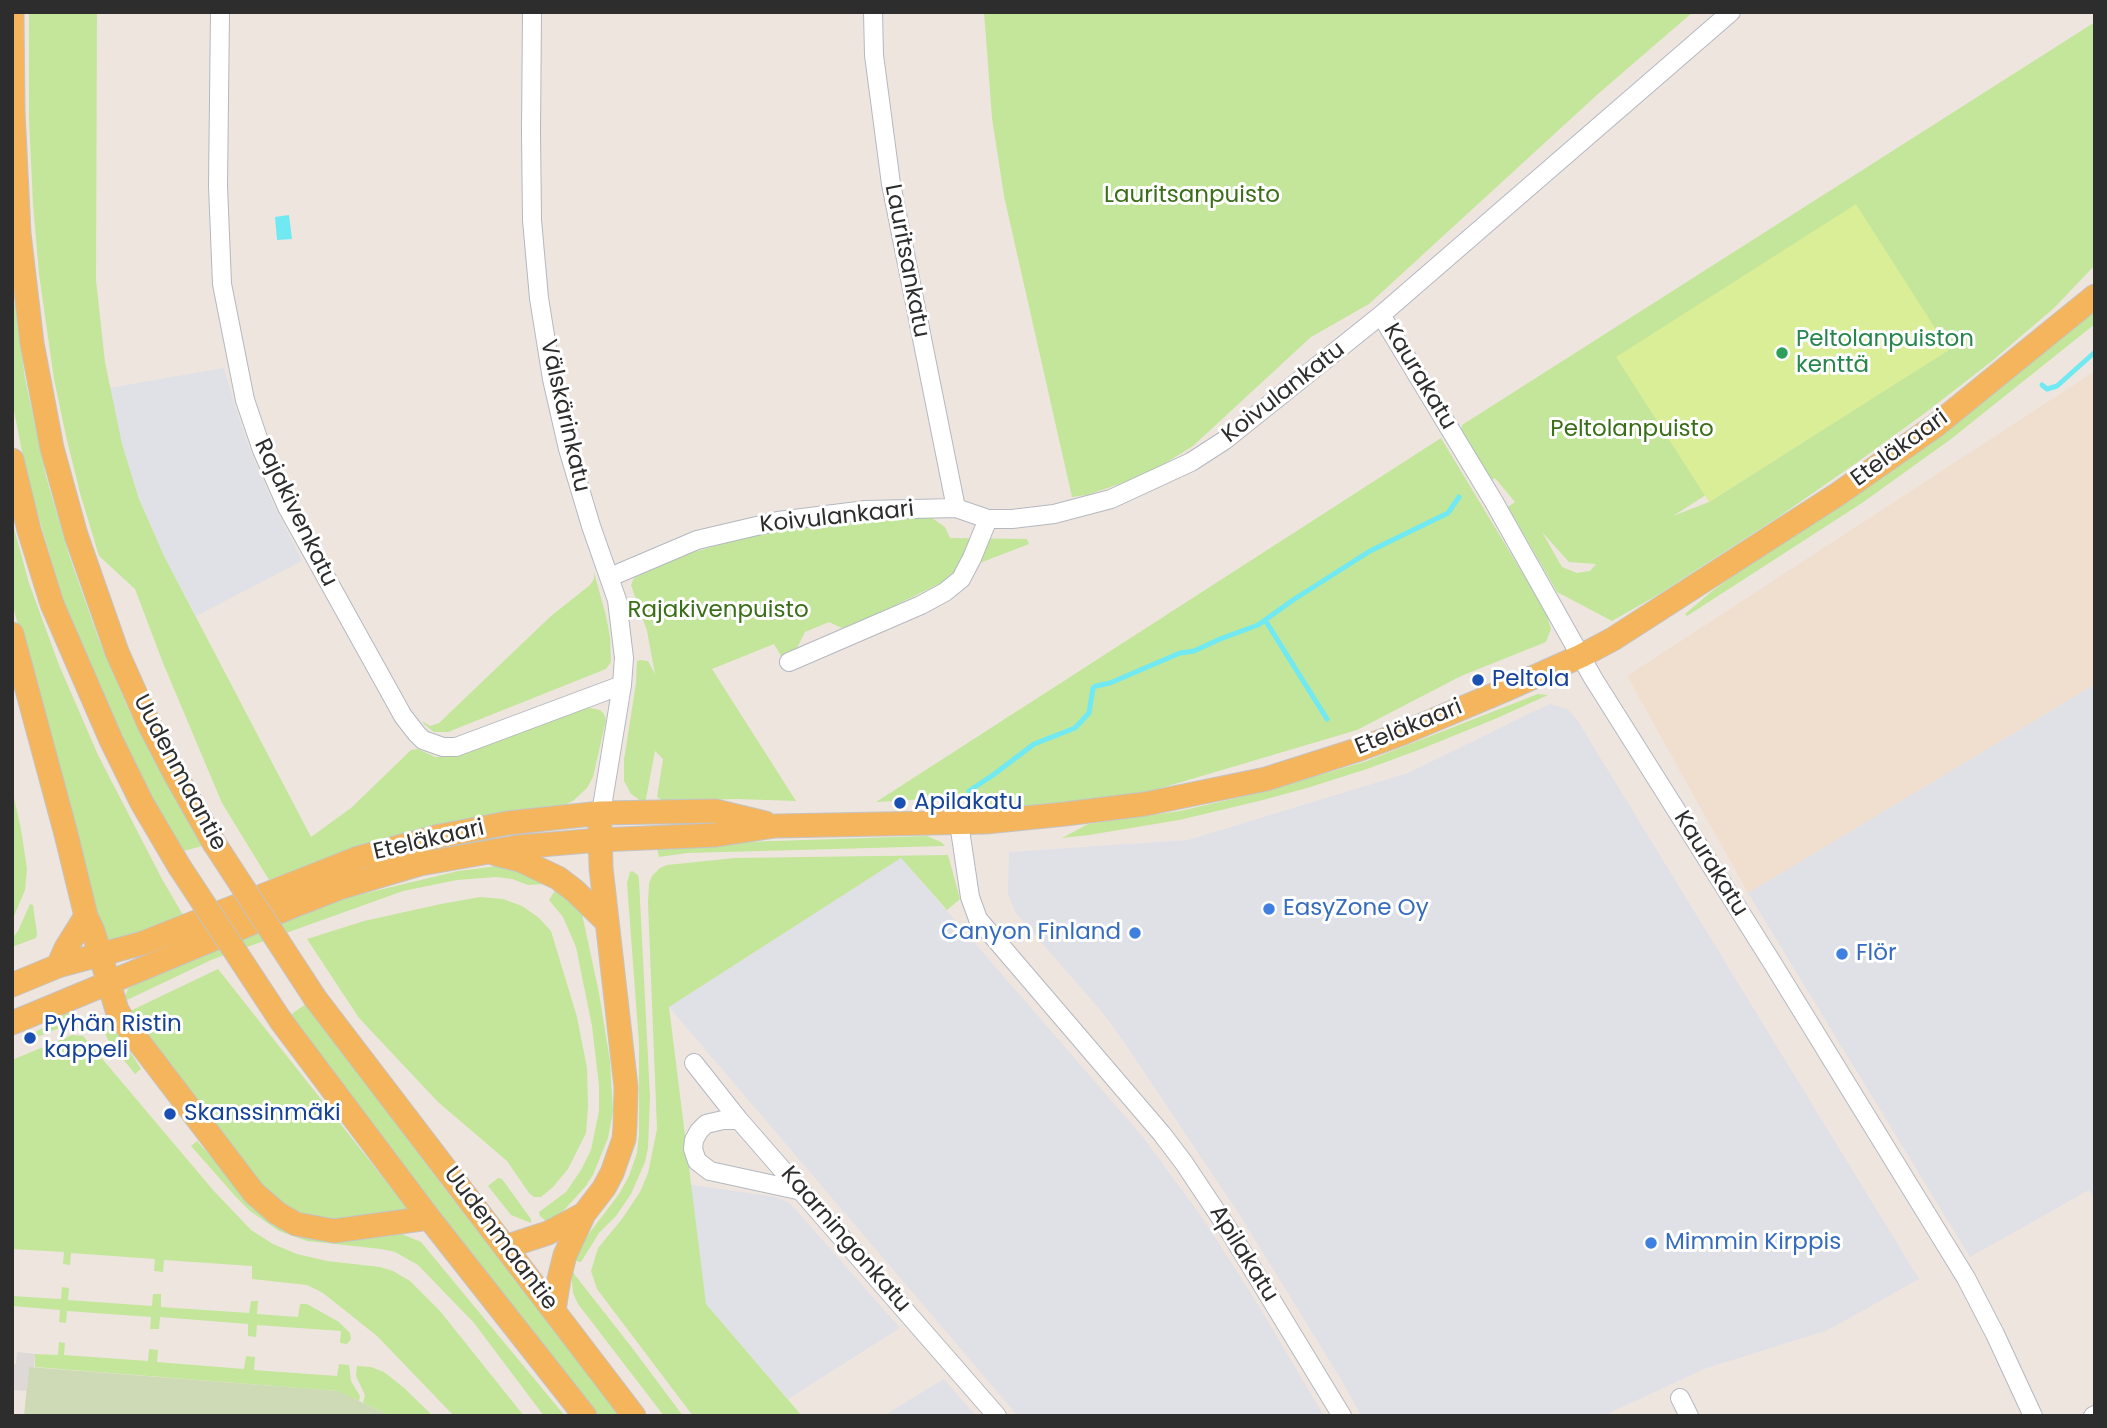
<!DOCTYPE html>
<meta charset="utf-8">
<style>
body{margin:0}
#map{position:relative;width:2107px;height:1428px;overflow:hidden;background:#efe5df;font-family:Poppins,sans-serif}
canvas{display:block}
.frame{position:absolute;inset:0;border:14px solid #2d2d2d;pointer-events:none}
</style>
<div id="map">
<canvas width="2107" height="1428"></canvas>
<div class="frame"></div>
</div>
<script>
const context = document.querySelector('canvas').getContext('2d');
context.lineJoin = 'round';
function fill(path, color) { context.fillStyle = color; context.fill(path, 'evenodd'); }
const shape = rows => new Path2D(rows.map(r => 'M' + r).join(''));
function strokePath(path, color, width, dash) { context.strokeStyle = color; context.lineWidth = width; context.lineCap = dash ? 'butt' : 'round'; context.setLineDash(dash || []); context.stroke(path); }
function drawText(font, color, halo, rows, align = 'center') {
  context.font = font + ' Poppins,sans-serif'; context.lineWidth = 6; context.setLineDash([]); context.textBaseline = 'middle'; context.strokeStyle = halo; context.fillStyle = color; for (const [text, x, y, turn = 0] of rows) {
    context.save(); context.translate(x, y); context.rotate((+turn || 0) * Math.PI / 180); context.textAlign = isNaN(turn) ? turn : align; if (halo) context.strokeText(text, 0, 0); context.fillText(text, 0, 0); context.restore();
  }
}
const industrial = shape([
 [224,368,237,412,252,455,273,503,302,561,196,616,164,556,139,499,122,444,109,388],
 [2095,684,2095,1200,2089,1190,1970,1257,1748,893],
 [1551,704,1567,709,1576,718,1919,1279,1828,1330,1704,1369,1603,1416,1361,1416,1342,1381,1241,1217,1122,1039,1102,1012,1015,912,1008,894,1009,852,1188,840,1408,773,1541,708],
 [901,858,1143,1137,1204,1220,1257,1303,1324,1416,1018,1416,669,1007],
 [686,1184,776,1197,790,1203,900,1328,788,1399,706,1304],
 [944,1379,976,1416,883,1416]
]);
const education = shape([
 [2095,371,2095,684,1748,893,1627,676]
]);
const green = shape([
 [29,12,97,12,96,280,105,362,122,444,139,499,164,556,311,837,351,808,411,750,418,749,435,757,449,757,565,713,590,708,600,710,604,714,606,720,593,777,587,788,573,801,560,807,339,855,269,880,222,803,163,663,135,589,99,556,80,493,66,436,54,379,39,274,33,204,29,120],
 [984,12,1693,12,1598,94,1369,304,1311,337,1193,446,1146,475,1087,495,1072,497,1004,196,992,118],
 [2095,22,2095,265,2054,308,1992,361,1925,413,1859,461,1777,518,1656,596,1612,621,1557,592,1508,507,1515,502,1495,478,1492,480,1461,431,1462,425],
 [1938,334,1948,350,1709,502,1673,516,1851,402],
 [1542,532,1569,562,1596,564,1590,571,1577,573,1562,567],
 [12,286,25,378,46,476,69,555,99,640,127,706,167,784,202,846,184,851,149,794,110,715,63,600,27,477,12,401],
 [2095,308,2095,324,1951,439,1862,503,1687,616,1685,614,1711,592,1737,573,1885,474,1978,407],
 [1441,438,1546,612,1551,629,1546,642,1461,676,1357,730,1141,794,1030,808,976,805,956,798,946,798,876,802],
 [909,516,932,518,945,527,950,538,1027,539,1029,544,954,573,943,582,871,617,842,628,829,622,805,632,797,648,781,656,774,644,712,669,796,801,737,799,663,801,657,797,663,759,655,751,645,804,631,794,624,781,624,760,636,683,637,661,640,660,648,661,655,674,647,631,631,585,634,578,680,556,754,535,837,521],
 [12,521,29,583,59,665,98,755,162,879,183,915,115,942,105,939,12,603],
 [594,572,606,616,610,637,611,662,606,669,448,732,434,732,424,724,422,721,430,726,439,723,551,616,590,585,594,579],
 [1538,694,1548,695,1495,719,1421,749,1367,769,1307,788,1259,801,1179,820,1089,835,1062,838,1088,824,1180,811,1258,793,1364,762],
 [12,789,21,829,27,869,25,890,12,921],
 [927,836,941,842,945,846,687,853,659,857,657,848,683,844],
 [948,855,960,899,947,910,901,858,669,1007,706,1304,802,1416,693,1416,597,1289,591,1271,598,1248,622,1219,640,1192,648,1173,657,1129,648,903,649,883,652,876,660,868,667,865,735,858],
 [498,866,515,868,546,884,528,885,512,879,496,877,457,880,403,891,211,960,127,1000,125,996,128,989,134,983,309,910,354,896,458,871],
 [632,871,638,875,639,880,650,1097,648,1148,645,1162,631,1194,616,1216,599,1233,581,1262,579,1262,573,1259,578,1248,619,1194,629,1176,637,1153,639,1133,639,1044,627,883,630,872],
 [558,886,579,907,582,914,599,993,610,1061,613,1112,608,1138,593,1175,585,1187,565,1209,552,1221,547,1222,540,1216,539,1212,566,1192,581,1170,591,1150,599,1111,599,1086,592,1026,576,947,563,917,549,900],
 [480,897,503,899,522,906,538,917,551,931,577,1017,587,1068,588,1106,586,1133,568,1169,553,1187,541,1197,534,1197,529,1193,507,1161,438,1102,359,1018,307,939,364,921,441,904],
 [30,904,33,905,37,934,36,938,12,947,12,938,18,931],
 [218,969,411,1213,331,1220,306,1216,283,1206,255,1180,130,1011],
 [306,1004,451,1197,554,1325,622,1416,596,1416,539,1343,290,1015],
 [70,1011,72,1018,67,1025,37,1037,34,1033],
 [106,1021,118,1032,141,1069,135,1074,108,1040,103,1029,102,1025],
 [72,1035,83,1036,213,1190,251,1230,273,1244,297,1254,327,1261,380,1267,393,1271,410,1281,440,1311,524,1416,454,1416,377,1336,323,1293,307,1285,252,1279,252,1266,164,1260,163,1272,154,1271,155,1259,71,1253,70,1265,63,1264,64,1252,12,1249,12,1060],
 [197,1141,254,1205,402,1234,421,1242,565,1416,544,1416,474,1323,418,1265,395,1252,381,1249,307,1241,279,1231,250,1211,236,1197,191,1146],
 [498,1178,502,1179,531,1219,531,1223,511,1215,488,1186],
 [571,1270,633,1349,683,1416,664,1416,578,1304,573,1293],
 [62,1287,69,1288,68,1300,152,1306,153,1294,161,1294,161,1307,249,1313,251,1301,258,1301,257,1314,298,1317,300,1304,307,1304,339,1322,350,1333,351,1339,347,1344,340,1343,341,1331,257,1325,256,1337,248,1336,248,1324,160,1317,159,1329,150,1329,151,1317,67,1311,66,1323,59,1322,60,1310,12,1306,12,1296,61,1299],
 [59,1342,65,1343,64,1355,148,1361,149,1349,158,1350,157,1362,244,1369,246,1356,255,1357,254,1370,337,1376,339,1364,349,1365,351,1381,360,1396,359,1401,337,1391,35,1367,35,1354,58,1355],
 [357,1366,371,1367,384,1372,403,1387,433,1416,390,1416,363,1403,365,1395,356,1376]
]);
const cemetery = shape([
 [29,1367,338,1391,390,1416,24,1416]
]);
const pitch = shape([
 [1856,204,1949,350,1709,502,1616,357]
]);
const plaza = shape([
 [17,1352,35,1354,34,1367,29,1367,27,1391,12,1390,12,1364,16,1364]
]);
const water = shape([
 [289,215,292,239,277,240,275,217]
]);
const stream = shape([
 [2042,385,2047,389,2057,386,2095,352],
 [1265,620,1327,719],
 [969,791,993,775,1034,744,1075,728,1089,713,1093,688,1096,686,1110,683,1180,653,1194,651,1220,639,1258,625,1293,600,1370,551,1448,513,1459,497]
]);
const minor = shape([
 [220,12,218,186,222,284,245,400,262,450,287,507,403,716,417,734,423,740,443,747,456,747,622,685],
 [532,12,531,132,532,220,539,298,552,379,568,449,591,526,617,600,624,658,622,685,601,813],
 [873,12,874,55,891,184,956,508],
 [1381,315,1494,502,1593,678,1773,964,1966,1278,1995,1334,2033,1416],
 [610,577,697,540,778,521,866,510,956,508,988,519],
 [789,662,921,605,945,592,961,579,972,558,988,519,1012,519,1054,514,1111,499,1191,462,1225,440,1381,315,1731,12],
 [959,823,970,897,978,919,1162,1134,1184,1163,1230,1232,1342,1416],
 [694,1063,739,1120,997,1416],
 [739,1120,723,1120,706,1124,699,1131,694,1140,693,1149,697,1161,710,1171,802,1191],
 [1680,1398,1689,1416],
 [2093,1416,2095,1415]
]);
const major = shape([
 [12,12,13,110,19,233,32,343,52,448,76,535,117,652,149,724,175,774,214,843],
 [12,460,29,530,52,604,111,740,142,803,179,866],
 [12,634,66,834,86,916,93,931,117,1010,126,1025,254,1193,277,1213,296,1224,334,1231,429,1218],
 [496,854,520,860,558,878,575,891,607,922],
 [58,966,66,948,86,916],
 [12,985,58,966,143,943,358,858,435,837,508,823,601,813,715,811,765,823],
 [315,998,634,1416],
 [281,1021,429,1218,585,1416],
 [12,1023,298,904,339,888,420,864,517,847,599,840,716,835,775,826,986,822,1065,814,1145,804,1266,779,1360,749,1403,733,1505,690,1581,656,1613,639,1838,494,1935,426,2095,296],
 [505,1247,548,1233,584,1214],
 [554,1310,559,1279,565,1255,584,1214,604,1188,612,1173,624,1139,625,1126,626,1087,601,868,600,827]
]);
const majorBridge = shape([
 [214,843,315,998],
 [179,866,281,1021]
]);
const markers = [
 [1782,353,7,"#2e9e5b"],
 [1478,680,7,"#1a4fb4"],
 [900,803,7,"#1a4fb4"],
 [1269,909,7,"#3f7fe0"],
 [1135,933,7,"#3f7fe0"],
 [1842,954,7,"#3f7fe0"],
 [30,1038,7,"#1a4fb4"],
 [170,1114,7,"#1a4fb4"],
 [1651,1243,7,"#3f7fe0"]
];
const parkNames = [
 ["Lauritsanpuisto",1192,196],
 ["Peltolanpuisto",1632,430],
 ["Rajakivenpuisto",718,611]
];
const streetNames = [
 ["Lauritsankatu",906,261,79],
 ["Kaurakatu",1419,377,59],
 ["Koivulankatu",1284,393,-38],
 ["Välskärinkatu",564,416,77],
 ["Eteläkaari",1900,449,-36],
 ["Rajakivenkatu",295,513,64],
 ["Koivulankaari",837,518,-6],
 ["Eteläkaari",1409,728,-22],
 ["Uudenmaantie",179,773,62],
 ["Eteläkaari",429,841,-13],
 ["Kaurakatu",1710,864,58],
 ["Uudenmaantie",500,1239,53],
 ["Kaarningonkatu",845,1240,49],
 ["Apilakatu",1243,1254,58]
];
const leisureNames = [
 ["Peltolanpuiston",1796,340],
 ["kenttä",1796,366]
];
const transitNames = [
 ["Peltola",1492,680],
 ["Apilakatu",914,803],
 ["Pyhän Ristin",44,1025],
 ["kappeli",44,1051],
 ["Skanssinmäki",184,1114]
];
const shopNames = [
 ["EasyZone Oy",1283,909],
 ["Canyon Finland",1121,933,"right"],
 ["Flör",1856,954],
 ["Mimmin Kirppis",1665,1243]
];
fill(industrial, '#e0e0e7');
fill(education, '#f0dfcf');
fill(green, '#c3e69a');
fill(cemetery, '#ced9b6');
fill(pitch, '#d9ee96');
fill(plaza, '#ded9d6');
fill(water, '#70e9f3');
strokePath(stream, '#70e9f3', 5);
strokePath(minor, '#b3b8c1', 20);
strokePath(major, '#c4c4c4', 25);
strokePath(minor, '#fff', 18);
strokePath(major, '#f5b55d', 23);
strokePath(majorBridge, '#c4c4c4', 25, []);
strokePath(majorBridge, '#f5b55d', 23);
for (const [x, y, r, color] of markers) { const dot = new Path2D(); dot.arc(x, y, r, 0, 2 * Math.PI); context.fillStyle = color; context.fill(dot); strokePath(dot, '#fff', 2.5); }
drawText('23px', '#3b6e19', '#fff', parkNames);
drawText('23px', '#2d2d2d', '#fff', streetNames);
drawText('23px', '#27864d', '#fff', leisureNames, 'left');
drawText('23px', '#164399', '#fff', transitNames, 'left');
drawText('23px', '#366cbe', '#fff', shopNames, 'left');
</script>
